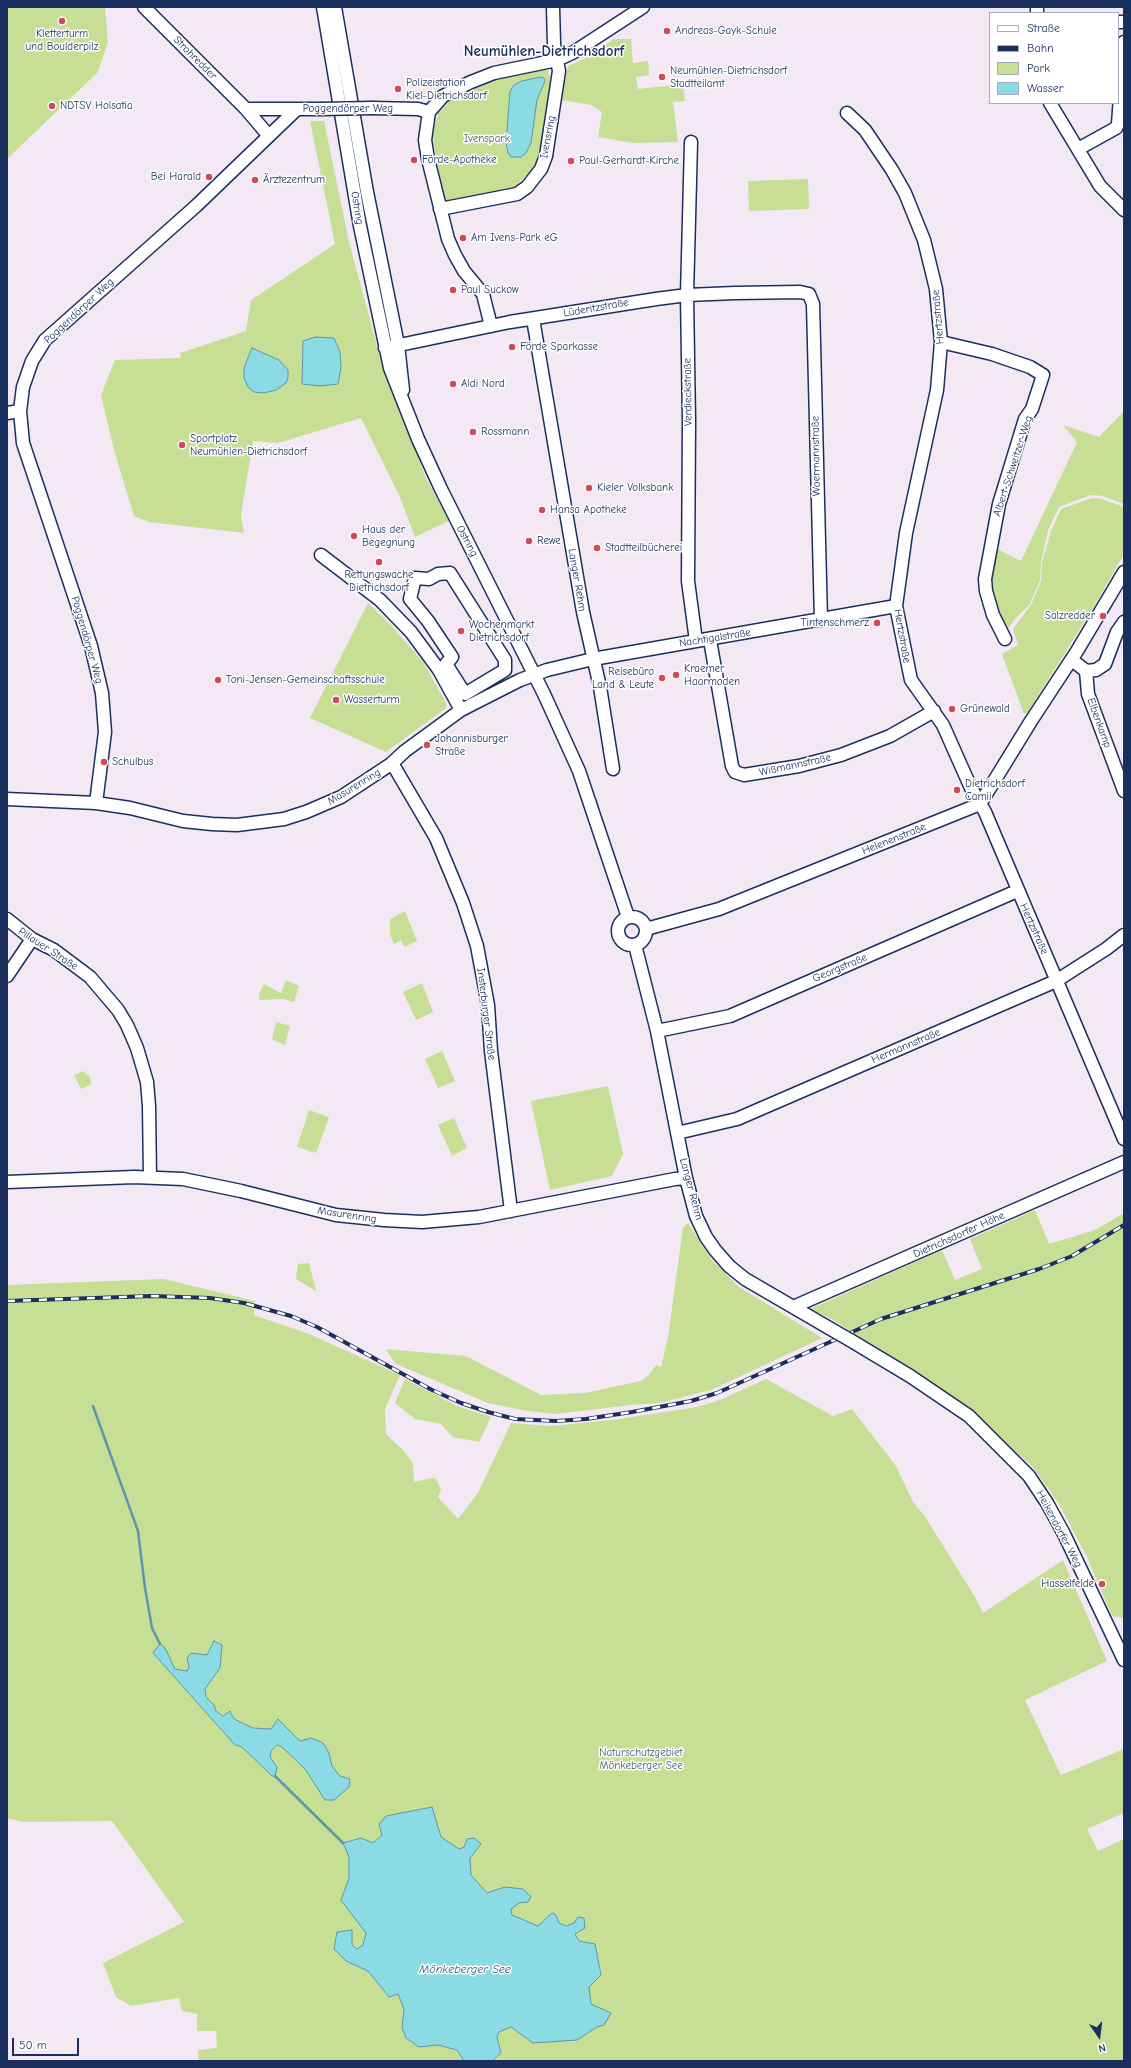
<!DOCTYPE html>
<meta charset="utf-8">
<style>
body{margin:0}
#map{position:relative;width:1131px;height:2068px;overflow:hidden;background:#f4e8f4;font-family:"Comic Neue",sans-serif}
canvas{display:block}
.frame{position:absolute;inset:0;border:8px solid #1b2f5e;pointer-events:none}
.legend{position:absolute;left:989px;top:12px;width:130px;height:92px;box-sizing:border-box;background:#fff;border:1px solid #a4acbf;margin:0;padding:5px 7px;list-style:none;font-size:12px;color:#1b2f5e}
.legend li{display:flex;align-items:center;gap:8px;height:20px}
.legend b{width:20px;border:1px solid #a4acbf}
.north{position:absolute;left:1079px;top:2016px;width:40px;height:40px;-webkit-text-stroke:3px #fff;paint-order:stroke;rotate:166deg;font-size:11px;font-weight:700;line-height:16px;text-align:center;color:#1b2f5e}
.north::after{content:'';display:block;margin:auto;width:14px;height:18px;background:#1b2f5e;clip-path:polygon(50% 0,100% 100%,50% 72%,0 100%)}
.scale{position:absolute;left:12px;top:2038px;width:67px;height:18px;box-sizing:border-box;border:2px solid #1b2f5e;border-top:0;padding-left:5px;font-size:12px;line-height:14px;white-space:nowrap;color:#1b2f5e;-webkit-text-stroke:3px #fff;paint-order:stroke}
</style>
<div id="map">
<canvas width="1131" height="2068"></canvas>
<div class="frame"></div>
<ul class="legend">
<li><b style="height:5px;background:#fff"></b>Straße</li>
<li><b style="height:5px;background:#1b2f5e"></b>Bahn</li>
<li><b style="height:11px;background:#c6df95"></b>Park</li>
<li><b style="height:11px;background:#8adbe4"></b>Wasser</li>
</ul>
<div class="north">N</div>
<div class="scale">50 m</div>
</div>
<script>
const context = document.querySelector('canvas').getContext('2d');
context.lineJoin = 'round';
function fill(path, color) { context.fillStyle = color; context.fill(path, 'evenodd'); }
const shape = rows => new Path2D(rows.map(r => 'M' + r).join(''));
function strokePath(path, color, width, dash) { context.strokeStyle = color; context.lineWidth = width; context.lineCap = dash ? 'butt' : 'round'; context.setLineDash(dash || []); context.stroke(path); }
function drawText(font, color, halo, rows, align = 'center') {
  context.font = font + ' "Comic Neue",sans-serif'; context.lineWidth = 3; context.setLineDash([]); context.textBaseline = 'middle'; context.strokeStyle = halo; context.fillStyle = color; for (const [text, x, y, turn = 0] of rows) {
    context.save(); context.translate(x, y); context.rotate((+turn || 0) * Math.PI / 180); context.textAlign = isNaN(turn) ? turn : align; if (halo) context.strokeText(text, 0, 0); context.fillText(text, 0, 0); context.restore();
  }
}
const green = shape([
 [7,7,105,7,108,42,98,72,7,159],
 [614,39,631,39,633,63,648,61,649,75,636,77,638,89,683,84,685,101,673,102,678,142,633,143,598,137,602,112,591,105,562,100,568,66,590,56],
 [545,68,548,71,551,81,540,151,536,164,529,173,513,188,444,201,432,134,439,112,453,98,471,88,510,75],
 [310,121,324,121,349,242,380,357,426,478,449,521,415,537,399,495,361,418,278,443,253,441,241,515,244,533,149,522,134,516,114,450,101,395,115,360,181,358,180,353,246,331,251,300,335,244],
 [808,179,809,209,749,211,748,181],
 [1124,411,1124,504,1103,496,1091,495,1059,507,1048,530,1041,563,1040,580,1030,604,1014,620,1006,632,989,578,997,549,1021,561,1077,442,1063,425,1099,437],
 [1092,498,1102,499,1124,507,1124,554,1090,613,1027,713,1024,714,1002,654,1018,645,1013,629,1031,605,1041,581,1042,563,1051,531,1061,509],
 [368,603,390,624,423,662,446,703,446,708,386,752,310,718],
 [405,911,417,941,404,947,401,940,394,944,390,934,390,919],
 [286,980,299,986,294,1002,283,999,260,1000,259,994,264,984,281,993],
 [422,983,433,1012,416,1020,403,992],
 [276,1022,290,1026,285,1045,272,1039],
 [442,1051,455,1081,438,1088,425,1059],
 [84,1071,86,1075,88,1074,92,1084,81,1089,74,1075],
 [608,1086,623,1154,612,1176,550,1190,531,1101],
 [309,1110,329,1117,316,1153,297,1147],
 [454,1118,467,1148,452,1156,438,1125],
 [1035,1210,1049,1244,1095,1230,1124,1213,1124,1618,1112,1616,1087,1557,1059,1504,1033,1467,957,1401,832,1319,810,1309,942,1250,955,1280,982,1269,970,1239],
 [688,1223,711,1259,739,1287,822,1338,711,1390,660,1403,631,1405,556,1414,527,1411,488,1403,396,1364,385,1349,466,1356,541,1395,585,1393,641,1381,649,1375,656,1365,661,1367,668,1337,683,1228],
 [309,1263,316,1290,316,1291,296,1279,298,1264],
 [164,1279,255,1301,254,1315,309,1334,400,1375,385,1409,386,1434,403,1450,413,1463,414,1482,433,1478,436,1479,441,1490,438,1497,458,1519,478,1493,511,1423,549,1426,572,1424,613,1420,697,1407,720,1400,766,1379,833,1416,852,1409,896,1466,913,1502,924,1515,975,1597,983,1613,1063,1560,1107,1661,1025,1700,1061,1775,1124,1749,1124,1813,1087,1829,1098,1851,1124,1839,1124,2061,199,2061,198,2050,217,2048,216,2031,197,2031,197,2014,182,2011,179,1998,131,2006,116,1997,103,1963,184,1922,112,1821,22,1822,7,1818,7,1285],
 [405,1379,457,1406,491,1417,479,1442,453,1437,441,1424,415,1419,395,1403]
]);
const water = shape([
 [541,77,544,78,545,81,537,100,531,143,526,153,521,157,511,157,508,153,506,143,510,91,514,85,522,81,541,77],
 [316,337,334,338,340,352,341,368,338,384,320,386,302,384,303,341,316,337],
 [252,348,279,360,288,370,288,378,286,383,276,390,264,393,254,392,248,387,244,378,244,368,252,348],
 [214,1641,222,1645,220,1668,205,1689,206,1697,214,1705,216,1711,223,1716,230,1711,234,1719,253,1728,271,1729,278,1719,300,1741,311,1738,323,1743,329,1753,332,1766,340,1776,350,1779,349,1787,334,1800,325,1800,305,1769,282,1747,277,1745,271,1751,270,1757,277,1767,275,1776,272,1776,242,1747,235,1745,153,1653,160,1644,165,1648,175,1669,187,1671,189,1667,187,1658,191,1653,207,1655,214,1641],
 [432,1807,441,1837,459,1849,464,1847,467,1839,474,1838,481,1844,470,1858,471,1875,487,1893,505,1887,523,1889,531,1897,528,1902,519,1903,511,1909,512,1915,538,1926,552,1913,556,1915,559,1923,566,1926,574,1923,578,1917,584,1918,585,1928,575,1934,579,1941,595,1944,601,1975,589,1987,591,2004,611,2013,604,2025,597,2027,577,2040,533,2043,511,2027,499,2032,497,2037,501,2053,492,2061,464,2061,457,2050,438,2045,419,2047,406,2038,402,2028,404,2009,398,1994,389,1997,368,1971,346,1961,334,1949,337,1932,352,1930,352,1945,357,1949,363,1945,366,1933,341,1900,349,1878,349,1857,343,1843,361,1838,373,1843,382,1835,379,1824,386,1816,432,1807]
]);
const stream = shape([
 [93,1406,138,1531,145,1588,152,1628,160,1644],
 [275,1776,343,1843]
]);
const minor = shape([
 [144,7,246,109,321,109],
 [323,7,360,226,390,368,418,439,441,489,544,694,579,771,628,917],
 [335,7,367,192,398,345,403,390],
 [1037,13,1037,7],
 [1118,22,1124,22],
 [1050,103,1100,186,1124,210],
 [372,108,418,109,429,112],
 [246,109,269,136],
 [847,113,865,130,892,170,905,193,924,240,936,289,941,342,937,390,906,533,896,606,911,680,943,725,971,788,985,812,1124,1139],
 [691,142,687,295,689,421,688,581,696,641],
 [1078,149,1116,128,1118,124,1124,42],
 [440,209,517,194,527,187,541,169,546,156,559,71,554,44,553,7],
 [533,319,583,612,600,687,613,769],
 [491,326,483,294,464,271,455,255,448,239,428,159,425,140,429,112,443,96,471,82,494,73,557,60,574,52,643,7],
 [941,342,992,354,1030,367,1043,375,1032,409,1025,419,999,504,985,579,986,591,993,615,1005,639],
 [385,348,510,322,656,299,687,295,735,293,800,292,809,294,813,304,821,620],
 [7,413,20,411],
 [321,555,380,600,411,632,439,670,461,710],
 [450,573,505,660,505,670,465,694,446,664,452,657,428,621,410,599,415,578,429,579,438,574,450,573],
 [710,640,732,766,735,772,744,775,799,766,841,755,890,736,934,711],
 [1072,660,1086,671,1088,694,1124,791],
 [1086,671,1096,670,1105,664,1117,632,1124,622],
 [392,763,436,838,463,903,477,946,488,1005,491,1051,511,1211],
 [7,799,96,803,130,808,183,821,212,824,237,825,284,819,306,812,341,797,391,764,405,751,461,710,520,680,547,670,593,659,896,606],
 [96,803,105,732,102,693,91,646,23,443,20,411,23,387,32,361,45,340,196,206,297,109],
 '618 931a14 14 0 1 1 28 0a14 14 0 1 1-28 0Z',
 [7,919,32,939,54,950,90,977,118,1010,127,1025,137,1048,147,1082,149,1106,150,1177],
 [646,929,719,909,980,804,1031,721,1077,651,1124,572],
 [635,945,657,1031,686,1178,696,1216,706,1237,715,1250,729,1266,745,1279,836,1332],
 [7,976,32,939],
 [657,1031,730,1016,1017,891],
 [677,1133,737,1119,1056,981,1106,949,1124,935],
 [7,1182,134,1177,183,1179,241,1191,336,1215,384,1220,422,1222,479,1217,675,1179,686,1178],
 [793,1307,1124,1162],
 [850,1340,910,1376,969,1416,1029,1476,1047,1503,1064,1534,1124,1660]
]);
const rail = shape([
 [7,1301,152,1296,210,1298,244,1303,291,1316,317,1327,432,1390,461,1403,488,1412,515,1419,556,1421,586,1419,632,1412,691,1401,717,1393,881,1319,1039,1269,1072,1256,1124,1225]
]);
const minorBridge = shape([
 [321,109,372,108],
 [836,1332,850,1340]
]);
const markers = [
 [62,21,4,"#d1495b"],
 [667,31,4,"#d1495b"],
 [662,77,4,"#d1495b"],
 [398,89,4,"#d1495b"],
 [52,106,4,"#d1495b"],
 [414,160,4,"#d1495b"],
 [571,161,4,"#d1495b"],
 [209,177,4,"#d1495b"],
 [255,180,4,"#d1495b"],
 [463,238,4,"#d1495b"],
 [453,290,4,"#d1495b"],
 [512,347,4,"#d1495b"],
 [453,384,4,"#d1495b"],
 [473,432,4,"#d1495b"],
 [182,445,4,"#d1495b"],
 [589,488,4,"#d1495b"],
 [542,510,4,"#d1495b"],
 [354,536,4,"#d1495b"],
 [529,541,4,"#d1495b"],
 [597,548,4,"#d1495b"],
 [379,562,4,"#d1495b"],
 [1103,616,4,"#d1495b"],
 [877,623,4,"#d1495b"],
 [461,631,4,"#d1495b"],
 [676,675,4,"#d1495b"],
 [662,678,4,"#d1495b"],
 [218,680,4,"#d1495b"],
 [336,700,4,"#d1495b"],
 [952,709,4,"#d1495b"],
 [427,745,4,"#d1495b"],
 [104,762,4,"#d1495b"],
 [957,790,4,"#d1495b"],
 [1102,1584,4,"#d1495b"]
];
const poiNames = [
 ["Andreas-Gayk-Schule",675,31],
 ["Kletterturm",62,34,"center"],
 ["und Boulderpilz",62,47,"center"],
 ["Neumühlen-Dietrichsdorf",670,71],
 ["Stadtteilamt",670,84],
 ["Polizeistation",406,83],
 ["Kiel-Dietrichsdorf",406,96],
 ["NDTSV Holsatia",60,106],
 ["Förde-Apotheke",422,160],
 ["Paul-Gerhardt-Kirche",579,161],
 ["Bei Harald",201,177,"right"],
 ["Ärztezentrum",263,180],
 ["Am Ivens-Park eG",471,238],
 ["Paul Suckow",461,290],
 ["Förde Sparkasse",520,347],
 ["Aldi Nord",461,384],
 ["Rossmann",481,432],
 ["Sportplatz",190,439],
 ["Neumühlen-Dietrichsdorf",190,452],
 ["Kieler Volksbank",597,488],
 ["Hansa Apotheke",550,510],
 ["Haus der",362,530],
 ["Begegnung",362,543],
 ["Rewe",537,541],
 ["Stadtteilbücherei",605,548],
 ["Rettungswache",379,575,"center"],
 ["Dietrichsdorf",379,588,"center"],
 ["Salzredder",1095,616,"right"],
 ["Tintenschmerz",869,623,"right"],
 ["Wochenmarkt",469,625],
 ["Dietrichsdorf",469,638],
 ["Kraemer",684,669],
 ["Haarmoden",684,682],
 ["Reisebüro",654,672,"right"],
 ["Land & Leute",654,685,"right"],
 ["Toni-Jensen-Gemeinschaftsschule",226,680],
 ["Wasserturm",344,700],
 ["Grünewald",960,709],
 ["Johannisburger",435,739],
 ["Straße",435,752],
 ["Schulbus",112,762],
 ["Dietrichsdorf",965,784],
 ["Camii",965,797],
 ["Hasselfelde",1094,1584,"right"]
];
const streetNames = [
 ["Strohredder",195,58,45],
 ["Poggendörper Weg",348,109],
 ["Ivensring",548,137,-79],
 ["Ostring",357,208,81],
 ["Lüderitzstraße",596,308,-10],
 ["Poggendörper Weg",79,311,-43],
 ["Hertzstraße",938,317,-95],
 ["Verdieckstraße",688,392,-91],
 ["Woermannstraße",816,456,-91],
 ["Albert-Schweitzer-Weg",1013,466,-72],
 ["Ostring",467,541,62],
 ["Langer Rehm",577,580,80],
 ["Hertzstraße",902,636,80],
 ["Nachtigalstraße",715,638,-9],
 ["Poggendörper Weg",87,640,74],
 ["Elbenkamp",1099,723,70],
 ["Wißmannstraße",795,765,-12],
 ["Masurenring",354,787,-31],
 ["Helenenstraße",894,839,-22],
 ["Hertzstraße",1034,929,66],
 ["Pillauer Straße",48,949,33],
 ["Georgstraße",840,968,-23],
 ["Insterburger Straße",486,1014,83],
 ["Hermannstraße",906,1046,-23],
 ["Langer Rehm",691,1189,75],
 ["Masurenring",347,1215,9],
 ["Dietrichsdorfer Höhe",959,1235,-24],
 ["Heikendorfer Weg",1059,1529,62]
];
const parkNames = [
 ["Ivenspark",487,139],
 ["Naturschutzgebiet",641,1753],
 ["Mönkeberger See",641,1766]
];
const waterNames = [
 ["Mönkeberger See",465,1970]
];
const districtNames = [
 ["Neumühlen-Dietrichsdorf",544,52]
];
fill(green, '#c6df95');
fill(water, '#8adbe4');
strokePath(water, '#5e96ae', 1);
strokePath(stream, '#5e96ae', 2.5);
strokePath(minor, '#1b2f5e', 15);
strokePath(minor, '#fff', 12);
strokePath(rail, '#1b2f5e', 4);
strokePath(rail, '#fff', 2.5, [8]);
strokePath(minorBridge, '#1b2f5e', 15, []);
strokePath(minorBridge, '#fff', 12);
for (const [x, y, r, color] of markers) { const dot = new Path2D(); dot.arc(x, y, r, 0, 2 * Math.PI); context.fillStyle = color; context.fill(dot); strokePath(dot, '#fff', 1.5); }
drawText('11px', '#1b2f5e', '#fff', poiNames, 'left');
drawText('11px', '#1b2f5e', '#fff', streetNames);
drawText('11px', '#465b6c', '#fff', parkNames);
drawText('italic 12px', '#375a80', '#fff', waterNames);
drawText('bold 15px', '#1b2f5e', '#fff', districtNames);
</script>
